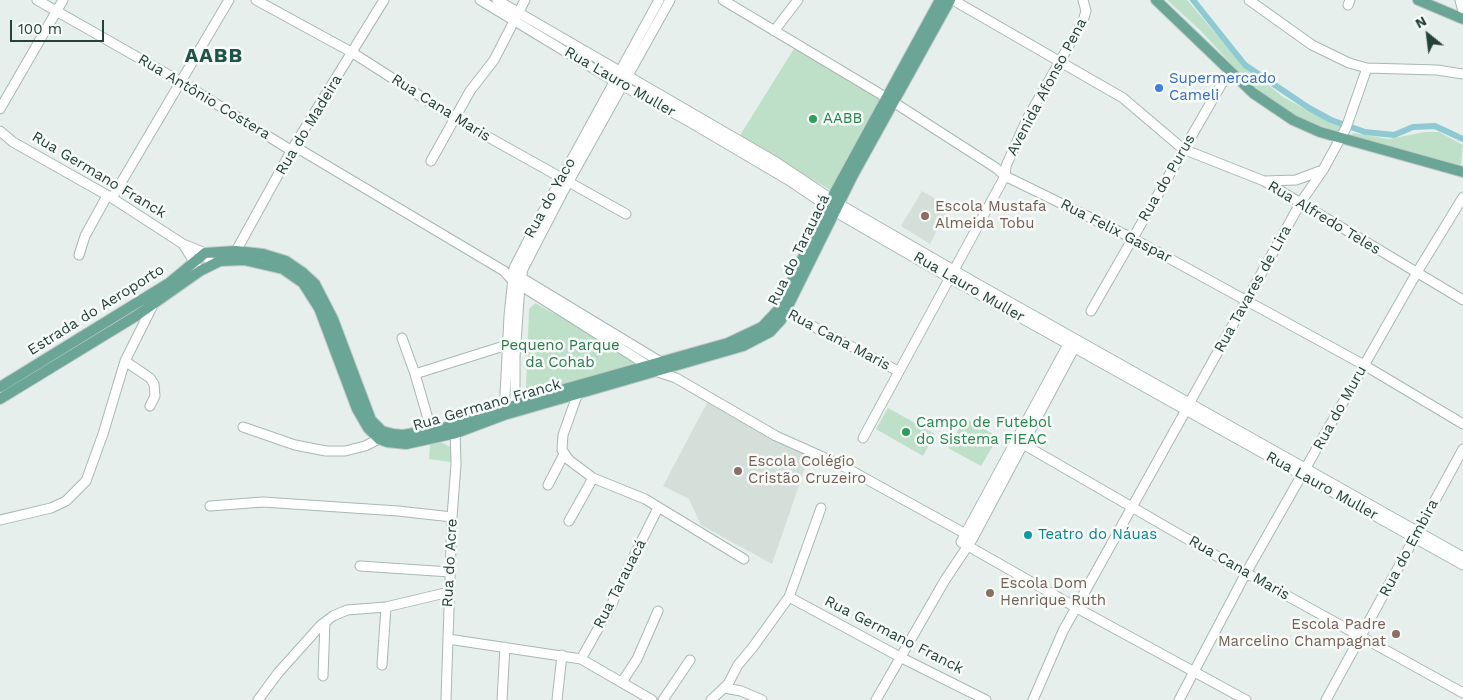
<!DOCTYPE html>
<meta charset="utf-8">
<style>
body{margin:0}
#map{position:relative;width:1463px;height:700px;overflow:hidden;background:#e6efeb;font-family:"Work Sans",sans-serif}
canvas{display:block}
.north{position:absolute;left:1403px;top:10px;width:50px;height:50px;-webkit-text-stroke:4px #f7fbf9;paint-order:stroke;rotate:331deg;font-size:14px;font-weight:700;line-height:20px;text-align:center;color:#24423a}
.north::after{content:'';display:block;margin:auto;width:18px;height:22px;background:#24423a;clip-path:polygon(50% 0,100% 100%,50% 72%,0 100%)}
.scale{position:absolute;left:10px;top:20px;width:94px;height:22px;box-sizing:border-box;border:2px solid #24423a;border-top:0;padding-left:6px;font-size:15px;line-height:18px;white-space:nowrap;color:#24423a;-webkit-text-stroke:4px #f7fbf9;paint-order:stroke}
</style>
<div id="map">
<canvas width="1463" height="700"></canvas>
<div class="north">N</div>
<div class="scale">100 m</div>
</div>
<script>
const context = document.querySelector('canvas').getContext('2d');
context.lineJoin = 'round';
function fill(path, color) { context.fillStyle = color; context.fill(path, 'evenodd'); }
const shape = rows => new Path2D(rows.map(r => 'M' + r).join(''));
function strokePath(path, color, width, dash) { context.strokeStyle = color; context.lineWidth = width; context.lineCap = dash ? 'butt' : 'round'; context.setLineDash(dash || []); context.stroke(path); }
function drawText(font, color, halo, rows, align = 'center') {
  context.font = font + ' "Work Sans",sans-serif'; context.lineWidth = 5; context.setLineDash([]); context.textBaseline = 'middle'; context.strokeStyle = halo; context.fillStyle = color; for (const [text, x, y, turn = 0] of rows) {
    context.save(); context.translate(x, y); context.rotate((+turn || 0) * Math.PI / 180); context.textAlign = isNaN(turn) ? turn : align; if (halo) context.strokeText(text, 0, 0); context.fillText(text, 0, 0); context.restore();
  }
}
const built = shape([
 [922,191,949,207,930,244,901,226],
 [708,401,809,456,772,564,701,525,689,499,663,486]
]);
const green = shape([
 [1167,0,1187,0,1241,63,1283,97,1314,114,1345,125,1339,132,1313,123,1284,109,1260,91,1233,66,1201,31],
 [795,47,885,101,834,192,739,137],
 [1425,132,1439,132,1463,145,1461,165,1350,138,1353,133,1389,139],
 [535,303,637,359,639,365,533,395,526,388,529,309],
 [888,408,935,434,923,456,876,429],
 [965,418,998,437,981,466,948,448],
 [439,441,452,448,451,462,429,459,430,444]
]);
const canal = shape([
 [1193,0,1245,65,1309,108,1331,120,1365,132,1394,135,1413,127,1435,126,1463,139]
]);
const minor = shape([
 [37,0,181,82,292,151],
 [256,0,353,53,456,119,626,214],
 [480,0,614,81,690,122,790,181,834,211,948,277,1463,565],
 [497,0,776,162,839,204,981,286,1463,557],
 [723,0,887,98,996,168,1005,176,1132,238,1364,365,1463,424],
 [953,0,1123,98,1183,149,1264,181,1463,300],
 [1249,0,1312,45,1349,63,1367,68,1437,70,1463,74],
 [1460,0,1463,11],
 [1348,5,1350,0],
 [774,31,798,0],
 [0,109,63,0],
 [0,131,13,142,112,198,183,244,205,253,211,265],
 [294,146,504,271,512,280,658,372,676,378,776,436,841,465,973,538],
 [431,161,470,91,494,60,525,0],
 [1265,181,1296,180,1320,171],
 [112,198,229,0],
 [183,244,197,267],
 [236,251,294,146,384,0],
 [79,255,85,236,107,196],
 [517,275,664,364],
 [780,309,898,371],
 [1091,311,1229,71],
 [402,338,415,374,433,436],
 [125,361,150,378,154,384,155,396,150,406],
 [415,374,510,344],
 [579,390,563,435,562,450,569,460,593,478,645,499,744,559],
 [1190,402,1301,202,1323,170,1346,128,1367,68],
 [515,410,515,357,520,285,523,269,564,190,670,0],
 [504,415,509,316,514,268,537,223,659,0],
 [243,427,295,445,326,451,345,451,365,446,379,439],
 [863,438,1005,176,1006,166,1027,119,1083,21,1086,11,1083,0],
 [1016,440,1246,573,1463,693],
 [548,485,564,454],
 [210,506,263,502,398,511,452,517],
 [0,520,51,508,66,501,86,481,103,434,125,361,154,303],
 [569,521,593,478],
 [963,538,1071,339],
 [961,542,1077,608,1246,700],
 [360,566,450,572],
 [789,597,900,657,986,700],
 [448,639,581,659,652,700],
 [581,659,612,604,621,582,658,508],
 [382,665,386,607],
 [323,676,325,622],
 [622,682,637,659,658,611],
 [725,688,741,691,762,700],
 [258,700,278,673,321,625,333,616,347,610,386,607,449,592],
 [446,700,452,517,456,464,455,428],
 [502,700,505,647],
 [557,700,562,655],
 [663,700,690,660],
 [711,700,728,684,738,665,753,647,789,597,821,508],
 [876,700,945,580,973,538,1077,343],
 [1033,700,1063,631,1186,410],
 [1179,700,1246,573,1416,274,1463,197],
 [1326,700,1463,449]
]);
const major = shape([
 [1156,0,1253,93,1293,120,1320,132,1463,172],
 [1418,0,1463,19],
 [0,387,169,283,205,253,236,251,263,254,286,261,302,272,315,284,333,319,371,420,382,431,393,434,403,435,454,426,554,392,728,343,762,327,779,309,821,218,940,0],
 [0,399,136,316,200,271,220,261,244,260,283,269,303,283,319,308,357,409,368,428,379,439,387,442,406,444,456,433,504,415,743,346,770,332,781,320,853,175,950,0]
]);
const markers = [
 [1159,88,5,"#3f7fe0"],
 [813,119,5,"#2e9e5b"],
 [925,216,5,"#8d6e63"],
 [906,432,5,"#2e9e5b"],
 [738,471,5,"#8d6e63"],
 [1028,535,5,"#0f9aa8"],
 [990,593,5,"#8d6e63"],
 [1396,634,5,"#8d6e63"]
];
const shopNames = [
 ["Supermercado",1169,79],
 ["Cameli",1169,96]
];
const streetNames = [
 ["Rua Lauro Muller",620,82,30],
 ["Avenida Afonso Pena",1047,87,-62],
 ["Rua Antônio Costera",204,97,31],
 ["Rua Cana Maris",441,108,32],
 ["Rua do Madeira",309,125,-59],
 ["Rua Germano Franck",99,175,31],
 ["Rua do Purus",1167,178,-60],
 ["Rua do Yaco",550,198,-61],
 ["Rua Alfredo Teles",1324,218,31],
 ["Rua Felix Gaspar",1116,231,27],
 ["Rua do Tarauacá",799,250,-64],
 ["Rua Lauro Muller",969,287,30],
 ["Rua Tavares de Lira",1253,289,-61],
 ["Estrada do Aeroporto",96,310,-32],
 ["Rua Cana Maris",839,340,28],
 ["Rua Germano Franck",487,405,-16],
 ["Rua do Muru",1340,408,-61],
 ["Rua Lauro Muller",1322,486,29],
 ["Rua do Embira",1409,548,-62],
 ["Rua do Acre",450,563,-87],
 ["Rua Cana Maris",1239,568,30],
 ["Rua Tarauacá",620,584,-63],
 ["Rua Germano Franck",894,635,27]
];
const leisureNames = [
 ["AABB",823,119],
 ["Campo de Futebol",916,423],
 ["do Sistema FIEAC",916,440]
];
const educationNames = [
 ["Escola Mustafa",935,207],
 ["Almeida Tobu",935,224],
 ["Escola Colégio",748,462],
 ["Cristão Cruzeiro",748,479],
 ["Escola Dom",1000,584],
 ["Henrique Ruth",1000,601],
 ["Escola Padre",1386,625,"right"],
 ["Marcelino Champagnat",1386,642,"right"]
];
const parkNames = [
 ["Pequeno Parque",560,346],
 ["da Cohab",560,363]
];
const cultureNames = [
 ["Teatro do Náuas",1038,535]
];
const districtNames = [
 ["AABB",214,56]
];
fill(built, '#d4dfda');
fill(green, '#bfe0c8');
strokePath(canal, '#8ec9d4', 6);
strokePath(minor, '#a8b8b2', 11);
strokePath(major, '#c2cac8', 12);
strokePath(minor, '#fff', 9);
strokePath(major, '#6aa596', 10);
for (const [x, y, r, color] of markers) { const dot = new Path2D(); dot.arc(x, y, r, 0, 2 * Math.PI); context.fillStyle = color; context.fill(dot); strokePath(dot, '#f7fbf9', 2); }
drawText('15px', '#366cbe', '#f7fbf9', shopNames, 'left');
drawText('15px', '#24423a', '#f7fbf9', streetNames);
drawText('15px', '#27864d', '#f7fbf9', leisureNames, 'left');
drawText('15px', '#785e54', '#f7fbf9', educationNames, 'left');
drawText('15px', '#2d7a4b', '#f7fbf9', parkNames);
drawText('15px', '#0d838f', '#f7fbf9', cultureNames, 'left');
context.letterSpacing = '1px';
drawText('bold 20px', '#1f5548', '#f7fbf9', districtNames);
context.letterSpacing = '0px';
</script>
